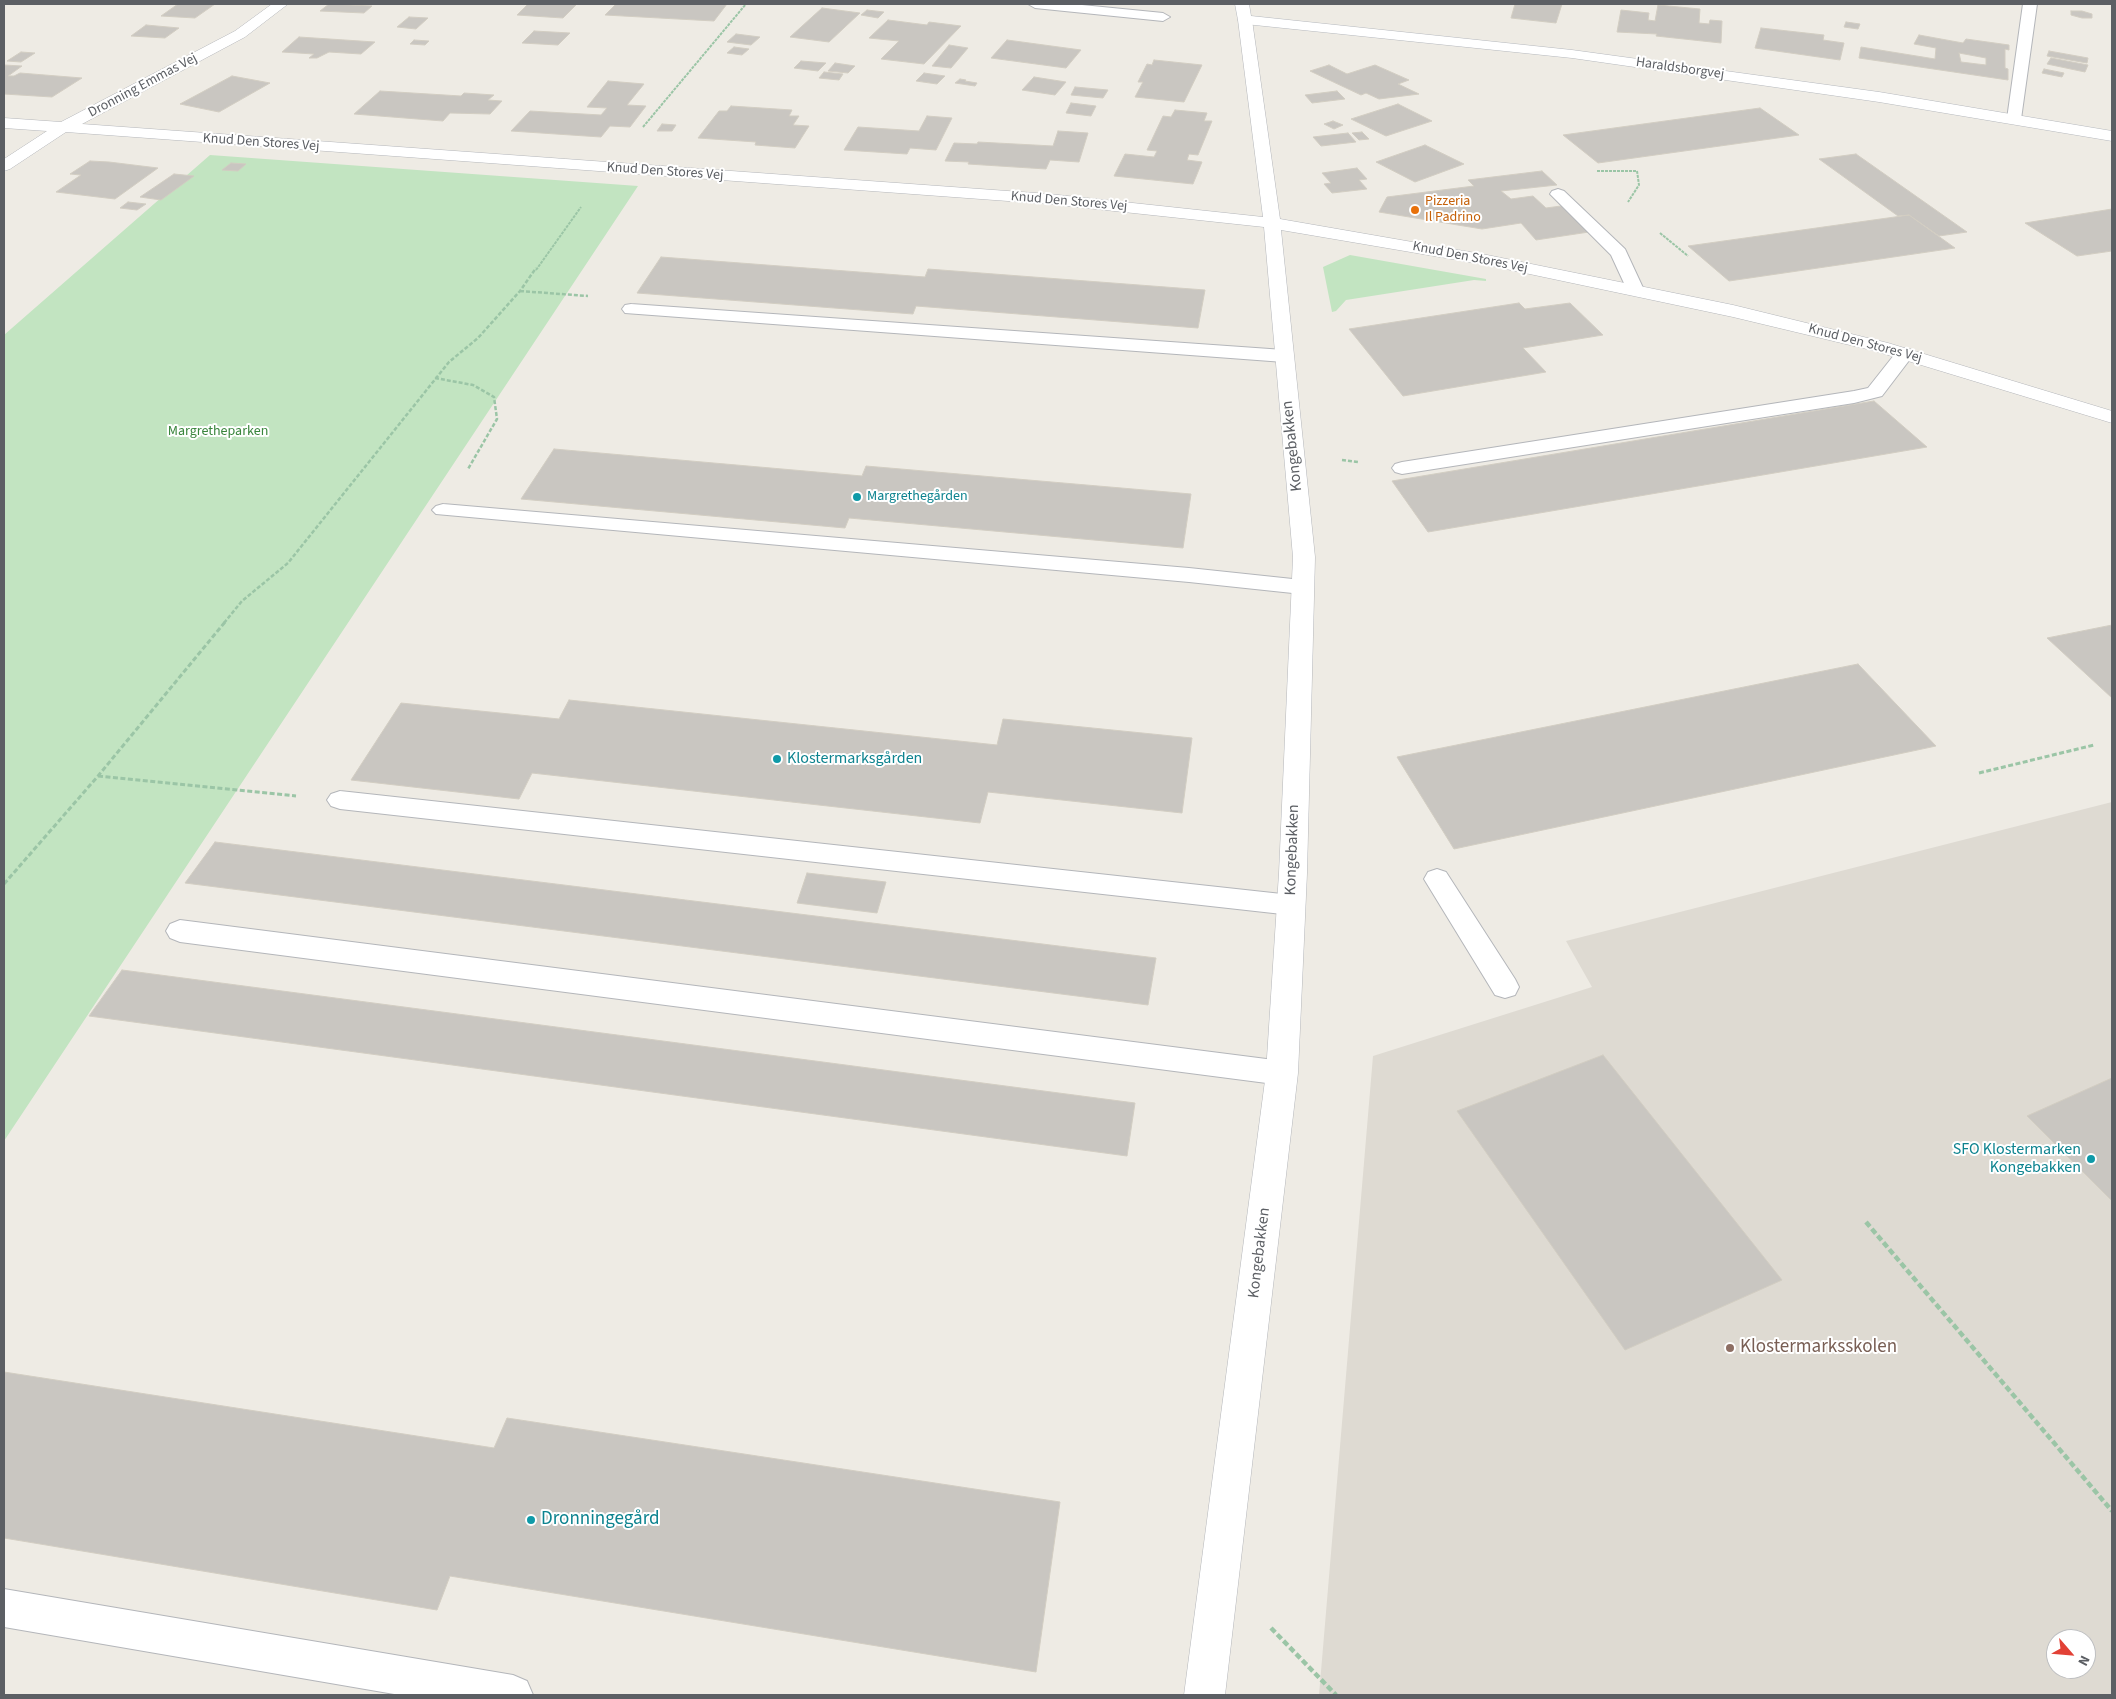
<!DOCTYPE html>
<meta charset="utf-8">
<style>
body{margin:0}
#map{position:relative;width:2116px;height:1699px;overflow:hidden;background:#eeebe4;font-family:"Source Sans 3",sans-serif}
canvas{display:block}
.frame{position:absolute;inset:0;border:5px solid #5c5f64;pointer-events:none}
.north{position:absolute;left:2046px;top:1629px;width:50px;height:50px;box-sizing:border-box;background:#fff;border:1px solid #bebfc1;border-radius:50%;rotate:117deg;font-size:14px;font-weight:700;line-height:20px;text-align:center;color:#5c5f64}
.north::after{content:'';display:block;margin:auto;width:18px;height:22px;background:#e24136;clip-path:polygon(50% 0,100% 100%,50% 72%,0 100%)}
</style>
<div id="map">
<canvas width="2116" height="1699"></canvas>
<div class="frame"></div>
<div class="north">N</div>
</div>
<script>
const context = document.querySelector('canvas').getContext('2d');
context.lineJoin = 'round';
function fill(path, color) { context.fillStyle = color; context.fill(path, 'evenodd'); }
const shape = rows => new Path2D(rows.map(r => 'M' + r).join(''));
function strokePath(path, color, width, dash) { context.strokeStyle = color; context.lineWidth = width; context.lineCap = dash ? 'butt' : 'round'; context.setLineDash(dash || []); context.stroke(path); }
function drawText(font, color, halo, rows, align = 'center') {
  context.font = font + ' "Source Sans 3",sans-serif'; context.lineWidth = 4; context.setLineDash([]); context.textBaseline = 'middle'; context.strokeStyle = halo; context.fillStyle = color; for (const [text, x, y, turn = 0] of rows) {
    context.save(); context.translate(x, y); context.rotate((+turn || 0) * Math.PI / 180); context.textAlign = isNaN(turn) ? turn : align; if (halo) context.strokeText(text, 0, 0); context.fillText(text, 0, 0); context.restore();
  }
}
const education = shape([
 [2112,802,2112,1695,1319,1695,1373,1056,1592,987,1566,941],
 [2056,1639,2086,1639,2086,1669,2056,1669]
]);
const green = shape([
 [210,155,638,186,4,1141,4,335],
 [1350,255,1486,279,1486,281,1474,280,1346,300,1336,311,1332,312,1323,267]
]);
const building = shape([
 [178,4,215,4,195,18,161,16,178,4],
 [329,4,330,4,372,6,364,13,320,11,329,4],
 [528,4,577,4,563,18,517,15,528,4],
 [616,4,727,4,714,21,605,15,616,4],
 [1515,4,1562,4,1556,23,1511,18,1515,4],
 [1658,5,1700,9,1699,23,1709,24,1710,20,1722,21,1721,43,1656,36,1657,34,1617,32,1621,10,1649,13,1648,20,1655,21,1658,5],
 [822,8,860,13,829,42,790,37,822,8],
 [867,10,884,12,878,18,861,15,867,10],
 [2071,11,2082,11,2092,14,2092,18,2082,18,2071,15,2071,11],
 [409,17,428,18,416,29,397,27,409,17],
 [888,20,927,25,929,22,961,26,924,64,881,59,899,41,869,38,888,20],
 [1846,22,1860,24,1858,29,1844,27,1846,22],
 [146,25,179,28,165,38,131,36,146,25],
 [1761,28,1824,35,1823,40,1844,43,1840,60,1755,48,1761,28],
 [534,31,570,33,558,45,522,43,534,31],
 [736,34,760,37,751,45,727,42,736,34],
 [1919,35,1963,43,1966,39,2009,45,2009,50,2005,49,2005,68,2008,69,2008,80,1859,58,1861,47,1935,59,1936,48,1914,44,1919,35],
 [1959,53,1986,58,1986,65,1961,62,1959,53],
 [299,37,375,42,361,54,329,52,317,58,309,58,314,54,282,52,299,37],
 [414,40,429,41,425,45,410,44,414,40],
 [1007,40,1081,50,1066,68,991,58,1007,40],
 [949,45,968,48,951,68,932,66,949,45],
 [734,47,749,49,742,55,727,53,734,47],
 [2049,51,2088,58,2087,63,2047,56,2049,51],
 [21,52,35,53,21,62,7,61,21,52],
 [2051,58,2088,65,2085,72,2047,64,2051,58],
 [1154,60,1202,65,1184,102,1135,97,1143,82,1138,82,1147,64,1152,65,1154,60],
 [801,61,826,63,818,71,794,68,801,61],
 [835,63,855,66,848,73,828,71,835,63],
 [4,65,22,66,8,76,14,76,20,73,82,78,52,97,4,94,4,65],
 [1329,65,1347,74,1375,65,1409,80,1398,84,1419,94,1379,99,1366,93,1361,95,1310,71,1329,65],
 [2044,69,2064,73,2062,77,2042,73,2044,69],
 [824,72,843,74,839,80,819,78,824,72],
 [924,73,945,76,937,84,916,81,924,73],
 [232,76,270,83,219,112,180,104,232,76],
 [1034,77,1066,82,1055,95,1022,90,1034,77],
 [960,79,966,80,965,81,977,83,975,86,955,83,960,79],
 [608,81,644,84,627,105,646,106,630,127,610,126,601,137,511,131,530,111,601,115,607,108,587,107,608,81],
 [1075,87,1108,90,1103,98,1071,95,1075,87],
 [380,91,461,96,464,93,494,95,488,100,502,101,490,114,450,113,443,121,354,114,380,91],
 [1337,91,1345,99,1312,103,1305,95,1337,91],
 [1071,103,1096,106,1091,116,1066,113,1071,103],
 [1398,104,1432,121,1386,136,1351,119,1398,104],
 [731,106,792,110,789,116,799,116,793,125,809,126,795,148,755,145,756,142,698,138,719,111,727,111,731,106],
 [1760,108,1799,135,1598,163,1563,135,1760,108],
 [1175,110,1207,113,1204,121,1212,121,1198,155,1189,154,1187,160,1202,162,1193,184,1114,176,1125,154,1154,157,1157,151,1147,150,1163,116,1171,117,1175,110],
 [927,116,952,118,936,150,910,148,907,154,844,150,858,127,919,131,927,116],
 [1333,121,1343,125,1334,129,1324,124,1333,121],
 [662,124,676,125,672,131,657,131,662,124],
 [1058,131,1088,133,1079,162,1050,160,1046,169,968,164,969,162,945,161,954,143,977,144,978,142,1053,146,1058,131],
 [1362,132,1369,139,1359,140,1352,133,1362,132],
 [1348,133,1356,142,1321,146,1313,137,1348,133],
 [1425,145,1464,164,1415,182,1376,162,1425,145],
 [1856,154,1967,232,1939,236,1909,215,1898,216,1819,159,1856,154],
 [90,161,109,162,158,168,115,199,56,192,81,175,70,174,90,161],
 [231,163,246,164,238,171,222,170,231,163],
 [1357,168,1367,179,1359,180,1367,189,1332,193,1324,184,1331,183,1322,173,1357,168],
 [1542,171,1557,185,1501,191,1511,199,1533,196,1546,208,1561,206,1589,232,1536,240,1521,223,1482,229,1379,212,1387,197,1474,186,1468,180,1542,171],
 [174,174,194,176,161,200,140,197,174,174],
 [128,202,146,204,137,210,120,208,128,202],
 [2112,209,2112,251,2077,256,2025,223,2112,209],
 [1909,215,1955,248,1729,281,1688,246,1909,215],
 [661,257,925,277,928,269,1205,290,1198,328,916,306,913,314,637,293,661,257],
 [1519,303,1525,309,1570,303,1603,335,1523,348,1546,372,1403,396,1349,329,1519,303],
 [1874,401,1927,447,1428,532,1392,481,1874,401],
 [554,449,862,476,866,466,1191,494,1183,548,849,518,845,528,521,499,554,449],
 [2112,625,2112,698,2047,638,2112,625],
 [1858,664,1936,746,1454,849,1397,757,1858,664],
 [569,700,997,745,1003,719,1192,738,1182,813,988,792,980,823,532,773,519,799,351,780,401,703,559,719,569,700],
 [215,842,1156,958,1148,1005,185,883,215,842],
 [807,873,886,882,877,913,797,903,807,873],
 [122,970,1135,1103,1127,1156,89,1016,122,970],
 [1603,1055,1782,1280,1625,1350,1457,1111,1603,1055],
 [2112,1078,2112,1201,2027,1116,2112,1078],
 [4,1372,494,1448,507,1418,1060,1502,1036,1672,450,1576,437,1610,4,1538,4,1372]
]);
const pathFar3 = shape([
 [643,127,746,4],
 [1597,171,1637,171,1639,185,1628,202],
 [1660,233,1688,256],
 [536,270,581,207]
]);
const pathFar2 = shape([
 [520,291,588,296],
 [435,378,473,385,494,397,497,419,468,469],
 [1342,460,1358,462],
 [224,623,242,601,288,563,449,362,478,338,520,291,536,268]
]);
const pathFar1 = shape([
 [1979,773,2094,745],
 [98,776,296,796],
 [4,884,98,776,225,622]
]);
const path = shape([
 [1866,1222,2112,1511],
 [1271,1628,1336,1695]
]);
const lane = shape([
 [1028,4,1072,4,1163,13,1170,17,1163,21,1035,8,1028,4],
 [2023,4,2037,4,2021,119,2019,122,2014,123,2009,122,2007,119,2023,4],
 [1558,189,1564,191,1625,249,1644,290,1641,294,1635,295,1629,294,1611,255,1550,194,1552,191,1558,189],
 [631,304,1284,350,1291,352,1293,356,1291,360,1284,362,625,313,622,309,625,305,631,304],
 [1905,348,1912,350,1914,354,1882,396,1854,403,1402,474,1395,472,1392,468,1395,464,1402,462,1854,391,1868,388,1898,350,1905,348],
 [443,504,1189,568,1302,580,1310,582,1313,587,1310,592,1302,594,1189,582,436,514,432,510,436,506,443,504],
 [340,791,1291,895,1301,898,1305,905,1301,912,1291,915,340,809,331,806,327,800,331,794,340,791],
 [1437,869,1446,872,1515,979,1519,987,1515,995,1505,998,1495,995,1424,879,1428,872,1437,869],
 [180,920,1282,1061,1292,1064,1297,1073,1292,1082,1282,1085,180,942,170,938,166,931,170,924,180,920],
 [4,1589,513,1675,527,1681,533,1695,400,1695,4,1627,4,1589]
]);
const street = shape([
 [272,4,288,4,245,37,82,124,1049,194,1263,217,1238,20,1240,17,1245,16,1250,17,1252,20,1280,219,1487,255,1733,305,1888,343,2112,411,2112,423,1875,351,1733,317,1487,265,1281,230,1315,557,1307,873,1298,1073,1225,1695,1184,1695,1266,1073,1279,873,1293,557,1264,227,1049,204,66,132,10,169,4,171,4,159,47,131,4,128,4,118,61,122,235,31,272,4]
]);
const secondary = shape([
 [1235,4,1249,4,1251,16,1572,50,1879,92,2112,131,2112,141,1879,102,1572,58,1245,24,1240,23,1238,20,1235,4]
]);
const markers = [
 [1415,210,5,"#e8710a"],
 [857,497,5,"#0f9aa8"],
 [777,759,5,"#0f9aa8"],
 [2091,1159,5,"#0f9aa8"],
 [1730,1348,5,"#8d6e63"],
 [531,1520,5,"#0f9aa8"]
];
const farStreetnames = [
 ["Haraldsborgvej",1680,69,8],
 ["Dronning Emmas Vej",143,86,-28],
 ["Knud Den Stores Vej",261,143,4],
 ["Knud Den Stores Vej",665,172,4],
 ["Knud Den Stores Vej",1069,202,5],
 ["Knud Den Stores Vej",1470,258,11],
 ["Knud Den Stores Vej",1865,344,15]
];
const farFoodnames = [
 ["Pizzeria",1425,202],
 ["Il Padrino",1425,218]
];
const farParknames = [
 ["Margretheparken",218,432]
];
const farCulturenames = [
 ["Margrethegården",867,497]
];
const streetNames = [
 ["Kongebakken",1293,446,-96],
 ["Kongebakken",1293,850,-88],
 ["Kongebakken",1260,1253,-83]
];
const cultureNames = [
 ["Klostermarksgården",787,759],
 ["SFO Klostermarken",2081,1150,"right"],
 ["Kongebakken",2081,1168,"right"]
];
const nearEducationnames = [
 ["Klostermarksskolen",1740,1348]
];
const nearCulturenames = [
 ["Dronningegård",541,1520]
];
fill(education, '#dedad2');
fill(green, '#c2e4c1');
fill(building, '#c9c6c1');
strokePath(building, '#d2cdc2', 1);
strokePath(lane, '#b4b6ba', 2);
strokePath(street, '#b4b6ba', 1);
strokePath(secondary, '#b5b8bd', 1);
strokePath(pathFar3, '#9bc5a6', 2, [3, 1]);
strokePath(pathFar2, '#9bc5a6', 2.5, [4, 2]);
strokePath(pathFar1, '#9bc5a6', 3, [5, 2.5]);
strokePath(path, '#9bc5a6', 4.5, [6, 3]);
fill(lane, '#fff');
fill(street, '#fff');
fill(secondary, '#fff');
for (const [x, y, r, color] of markers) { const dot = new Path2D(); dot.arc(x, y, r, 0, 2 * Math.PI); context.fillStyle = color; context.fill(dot); strokePath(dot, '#fff', 2); }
drawText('14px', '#5c5f64', '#fff', farStreetnames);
drawText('14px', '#c56008', '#fff', farFoodnames, 'left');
drawText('14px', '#39853c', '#fff', farParknames);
drawText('14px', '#0d838f', '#fff', farCulturenames, 'left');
drawText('16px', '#5c5f64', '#fff', streetNames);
drawText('16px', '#0d838f', '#fff', cultureNames, 'left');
drawText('19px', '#785e54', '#fff', nearEducationnames, 'left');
drawText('19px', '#0d838f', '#fff', nearCulturenames, 'left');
</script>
